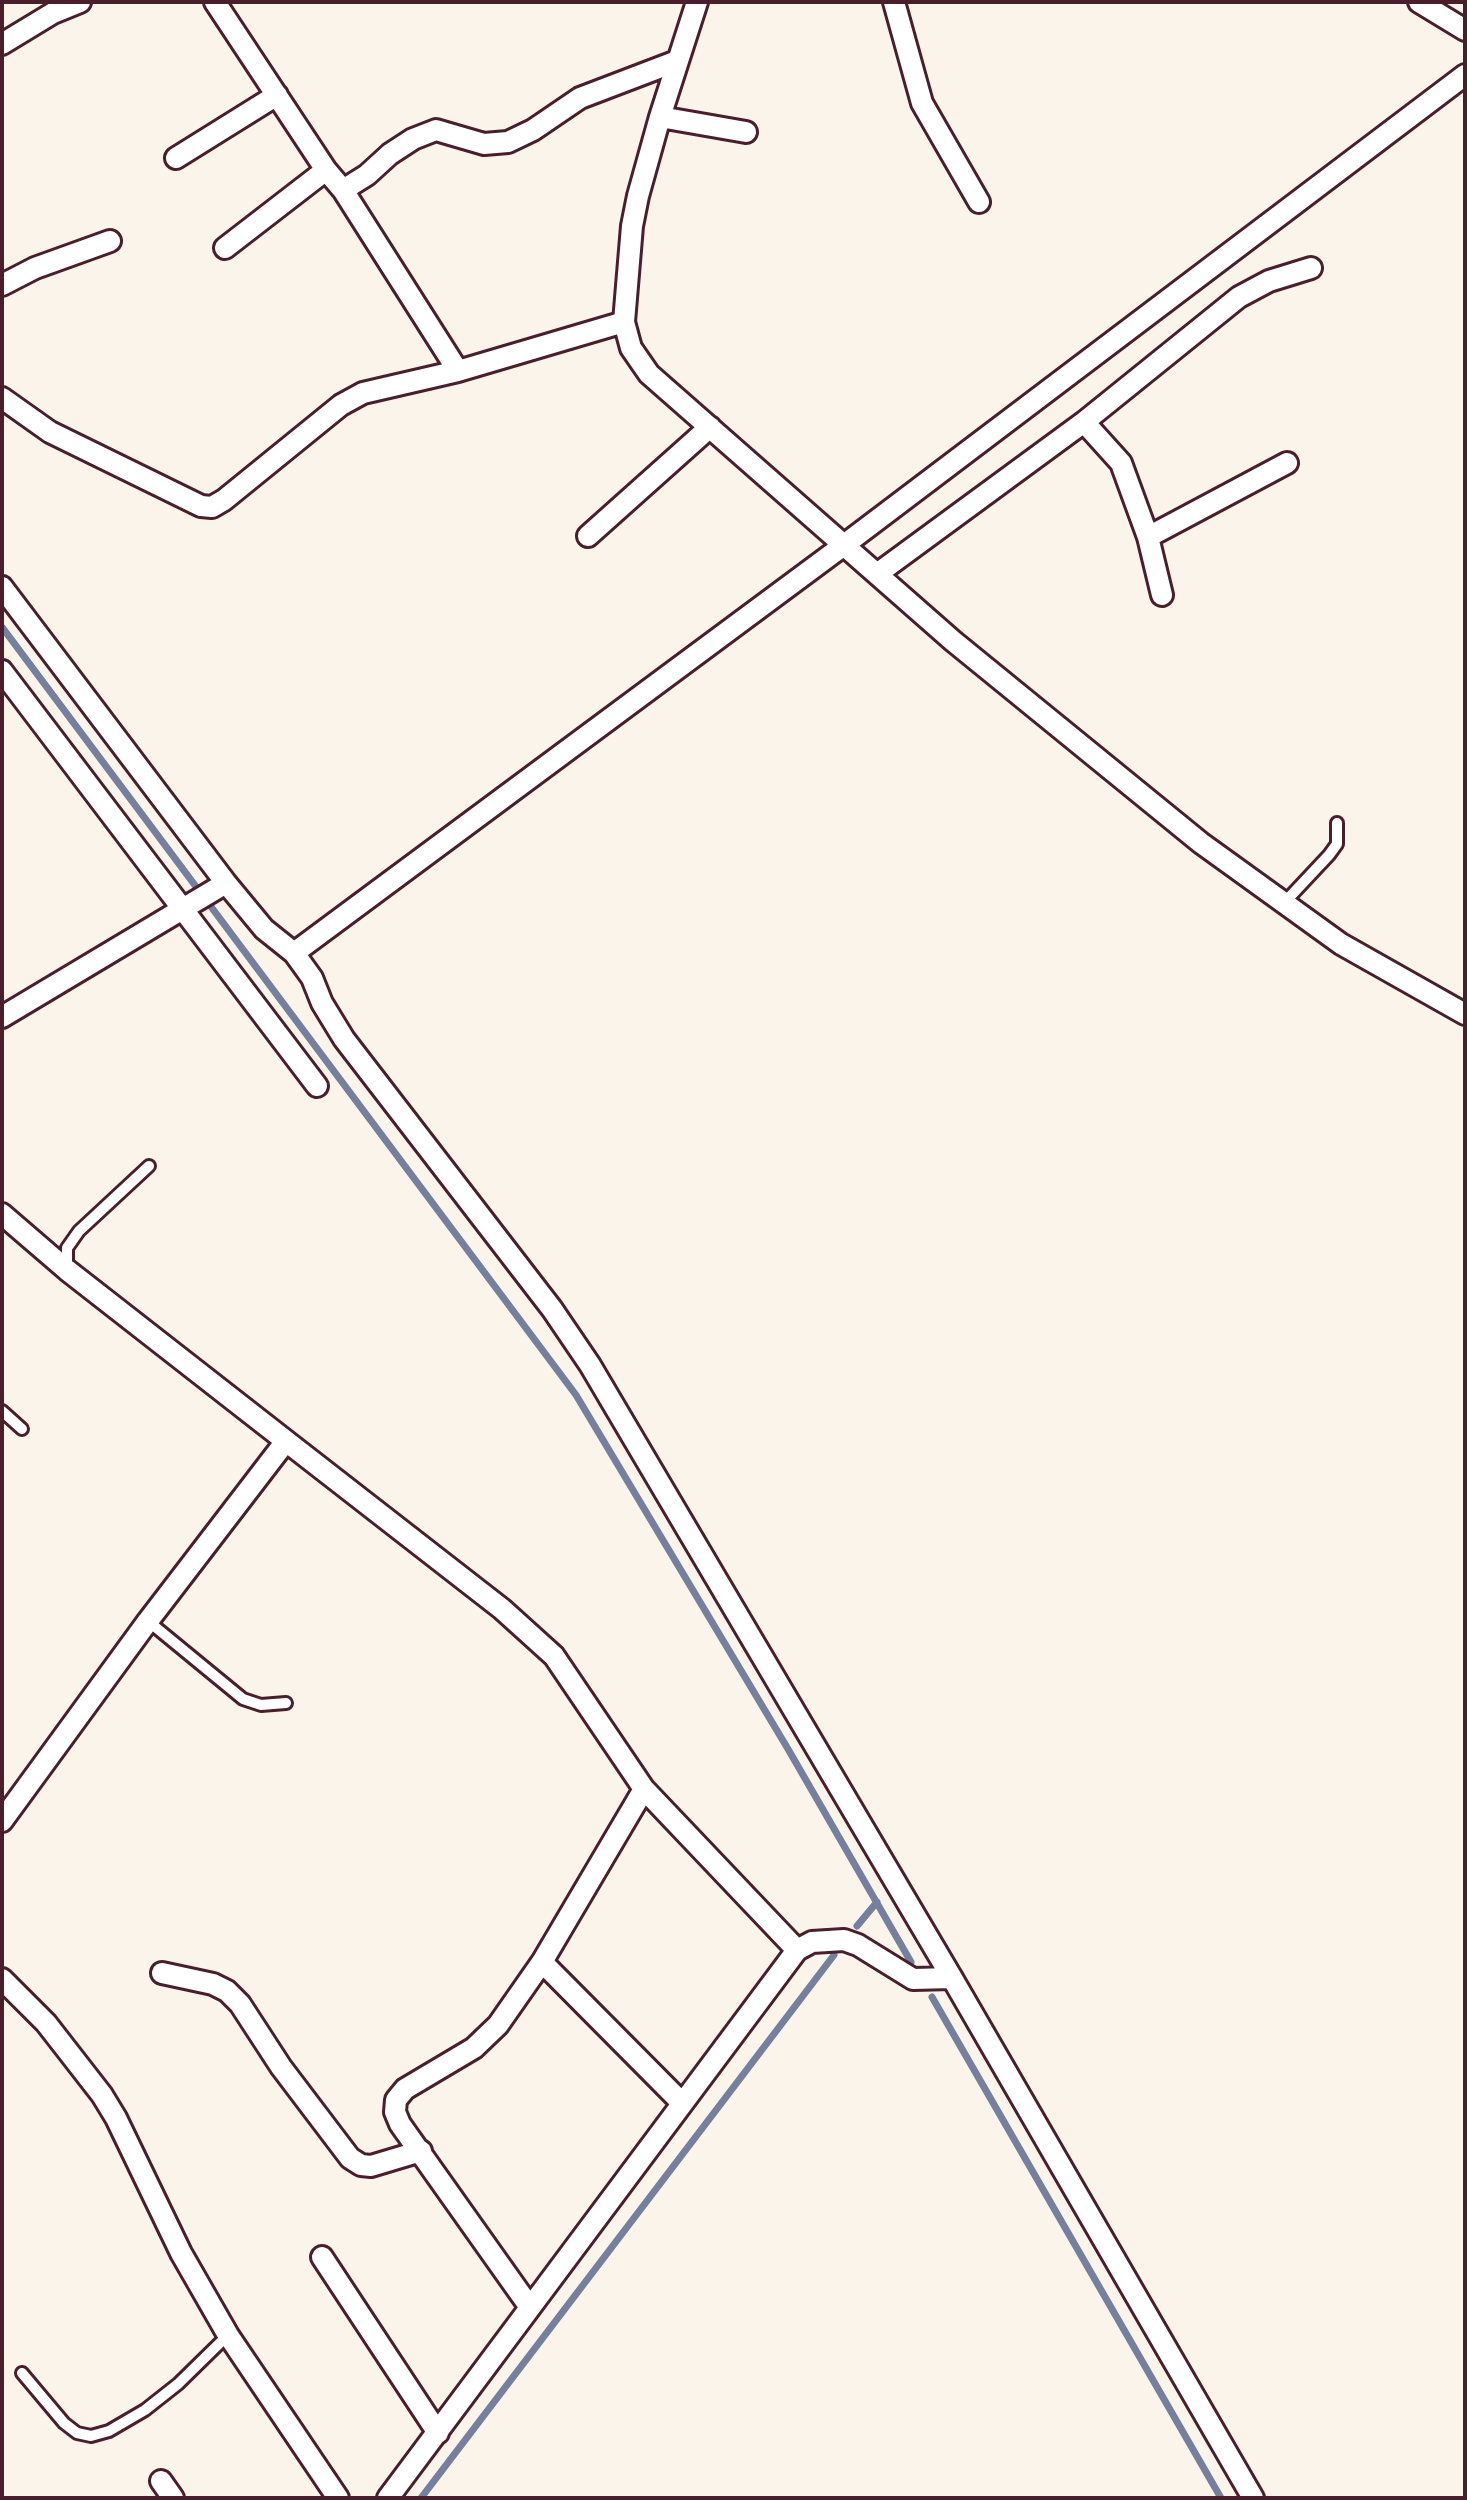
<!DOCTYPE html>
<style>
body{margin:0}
#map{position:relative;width:1467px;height:2500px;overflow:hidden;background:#faf4eb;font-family:Pangolin,sans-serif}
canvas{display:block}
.frame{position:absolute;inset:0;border:4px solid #4a1f2b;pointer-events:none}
</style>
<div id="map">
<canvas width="1467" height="2500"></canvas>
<div class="frame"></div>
</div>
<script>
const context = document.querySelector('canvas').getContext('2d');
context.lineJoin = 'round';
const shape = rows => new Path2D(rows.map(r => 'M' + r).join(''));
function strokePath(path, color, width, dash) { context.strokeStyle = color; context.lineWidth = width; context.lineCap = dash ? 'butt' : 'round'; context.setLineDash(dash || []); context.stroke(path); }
const stream = shape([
 [2,627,576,1395,788,1749,911,1962],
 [857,1926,877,1902],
 [932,1997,1221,2498],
 [421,2498,834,1955]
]);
const service = shape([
 [1284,903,1329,855,1337,844,1337,823],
 [67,1268,67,1248,79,1231,149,1166],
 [2,1411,22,1429],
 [148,1621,243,1699,261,1705,286,1703],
 [22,2373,64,2423,77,2433,91,2436,109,2431,145,2410,178,2384,228,2335]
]);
const minor = shape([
 [215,2,326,170,343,190,458,371,624,322,632,226,638,196,660,117,697,2],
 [894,2,922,103,979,202],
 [1419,2,1465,30],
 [2,44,53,13,80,2],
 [660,117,746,132],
 [176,158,277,95],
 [343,190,367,175,390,154,413,139,436,130,484,144,508,142,533,130,580,98,677,61],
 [225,248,326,170],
 [2,285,35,268,110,241],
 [624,322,631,348,649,374,953,641,1201,843,1341,944,1465,1014],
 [2,398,50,432,201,506,212,507,224,500,341,405,363,393,458,371],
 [1084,422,1121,463,1148,537,1162,595],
 [588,536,710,427],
 [1148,537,1287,463],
 [877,574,1084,422,1239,297,1269,281,1311,268],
 [2,587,226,883,264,929,294,953,312,978,322,1003,344,1039,552,1309,590,1365,952,1978,1253,2498],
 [2,671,317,1086],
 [294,953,844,545,1465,75],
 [2,1017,226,883],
 [2,1214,67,1270,286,1441],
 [2,1821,148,1621,286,1441,502,1609,554,1656,644,1789,797,1950],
 [542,1962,682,2103],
 [162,1973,213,1984,227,1991,240,2004,281,2067,350,2158,361,2165,371,2166,421,2151],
 [2,1979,46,2023,102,2095,116,2118,181,2253,228,2335,338,2498],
 [322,2257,438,2433],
 [529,2306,400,2124,395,2112,396,2100,405,2089,474,2048,498,2025,542,1962,644,1789],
 [161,2481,173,2498],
 [388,2498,797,1950,812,1942,844,1940,858,1945,913,1979,952,1978]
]);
strokePath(stream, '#75809f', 7);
strokePath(service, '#4a1f2b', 16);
strokePath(minor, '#4a1f2b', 26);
strokePath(service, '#fff', 10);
strokePath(minor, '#fff', 20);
</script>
